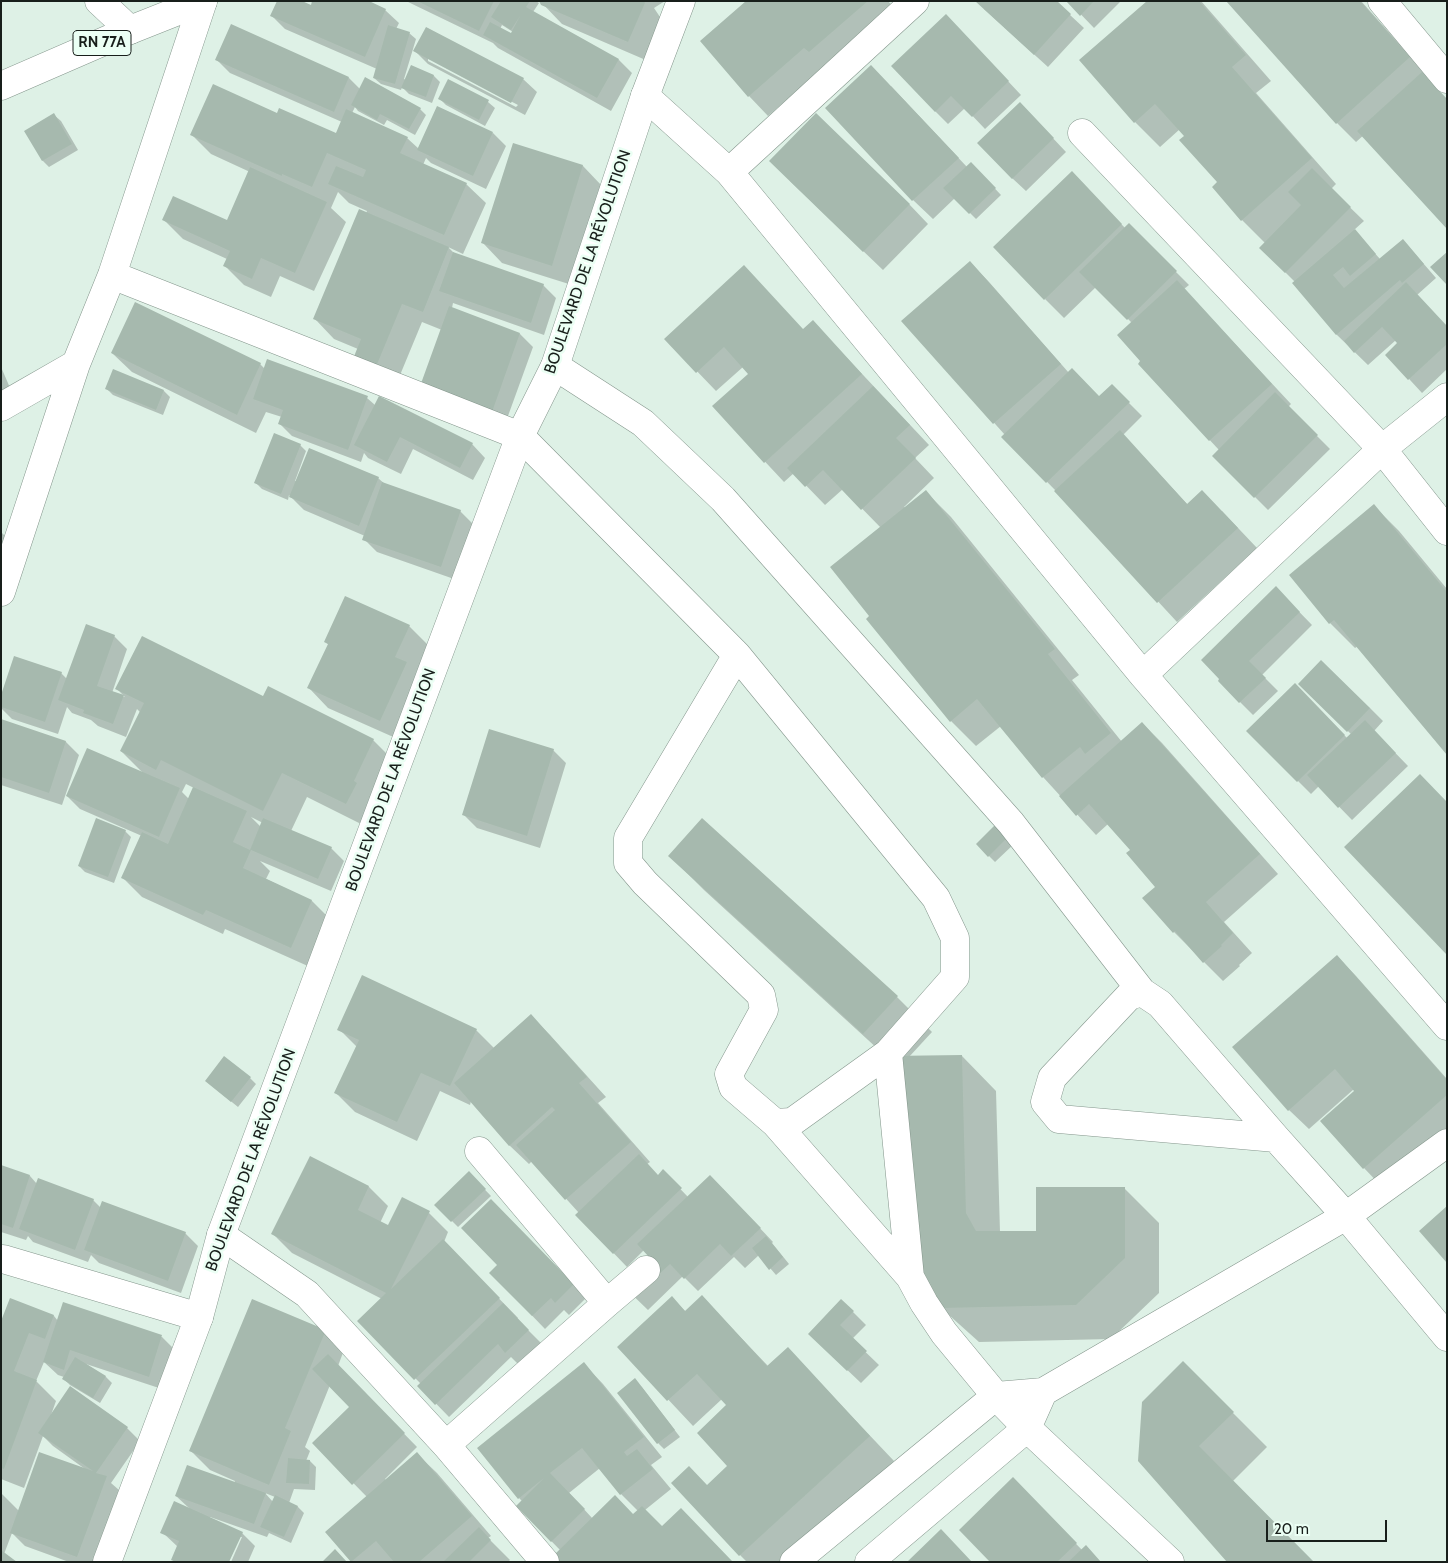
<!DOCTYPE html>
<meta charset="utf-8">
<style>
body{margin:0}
#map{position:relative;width:1448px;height:1563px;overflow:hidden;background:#def1e6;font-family:Cabin,sans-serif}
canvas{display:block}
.frame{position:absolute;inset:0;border:2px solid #181f1b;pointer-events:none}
.scale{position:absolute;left:1266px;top:1520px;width:121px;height:22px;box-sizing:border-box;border:2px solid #181f1b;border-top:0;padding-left:6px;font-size:15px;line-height:18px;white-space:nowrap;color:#181f1b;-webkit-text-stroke:4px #ebfff4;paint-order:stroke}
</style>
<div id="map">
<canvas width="1448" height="1563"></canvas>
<div class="frame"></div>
<div class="scale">20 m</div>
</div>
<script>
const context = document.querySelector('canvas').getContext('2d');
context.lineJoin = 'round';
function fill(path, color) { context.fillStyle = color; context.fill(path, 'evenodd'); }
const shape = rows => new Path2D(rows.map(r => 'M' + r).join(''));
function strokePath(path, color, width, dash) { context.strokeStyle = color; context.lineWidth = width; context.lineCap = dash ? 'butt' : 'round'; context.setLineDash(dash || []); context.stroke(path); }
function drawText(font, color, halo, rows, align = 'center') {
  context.font = font + ' Cabin,sans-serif'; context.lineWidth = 5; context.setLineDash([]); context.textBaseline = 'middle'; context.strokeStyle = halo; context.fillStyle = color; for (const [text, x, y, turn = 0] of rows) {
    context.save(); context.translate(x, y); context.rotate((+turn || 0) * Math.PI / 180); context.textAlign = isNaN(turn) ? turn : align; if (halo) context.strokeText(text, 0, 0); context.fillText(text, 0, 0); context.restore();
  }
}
const shadow = shape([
 [406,1,536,1,539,3,533,12,619,60,632,73,611,111,498,48,493,43],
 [502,25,513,32,511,35,500,29],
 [540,1,665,1,654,8,664,23,648,61,562,24],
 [748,1,888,1,898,12,825,66,768,116,749,96],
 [1055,1,1084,28,1048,67,984,9],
 [1068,1,1121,1,1094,28],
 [1148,1,1201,1,1271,81,1256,93,1336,184,1331,189,1364,221,1354,230,1380,259,1403,240,1436,278,1417,295,1447,327,1447,369,1422,393,1387,355,1399,343,1396,340,1368,365,1337,335,1294,283,1295,282,1261,248,1265,243,1242,220,1218,182,1180,129,1160,147,1135,122],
 [1228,1,1361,1,1429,77,1356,142,1337,123],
 [311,7,385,10,399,23,396,29,409,33,416,39,404,79,406,80,411,66,434,76,440,82,432,103,409,94,402,87,401,90,381,84,374,78,377,69,285,29,272,16],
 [427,28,523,79,537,92,525,115,428,64,415,51],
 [428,58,518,105,516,107,428,61],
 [959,29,1021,95,985,129,965,108,948,124,935,111],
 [217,60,349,78,360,89,420,109,426,115,415,135,387,120,384,125,358,111,355,107,352,113,407,138,419,149,493,133,506,146,486,189,431,163,426,158,423,165,466,184,486,203,463,254,448,247,455,254,543,285,556,298,544,335,453,303,452,308,520,334,533,347,504,427,434,402,442,330,422,322,393,392,358,349,334,339,315,319,367,211,349,203,338,192,331,208,346,222,314,291,280,276,271,297,244,285,225,266,227,259,183,239,164,220,227,222,250,172,211,154,192,135,278,114,336,134,342,122,230,73],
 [449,81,488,102,495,108,485,126,446,105,440,99],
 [891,86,967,167,971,163,1001,195,976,219,955,198,933,219,913,200],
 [54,115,61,121,78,150,49,167,43,161,26,132],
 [1033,117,1066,152,1026,191,1012,178],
 [514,145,583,166,602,186,572,285,502,263,483,243],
 [790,181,909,204,928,224,883,270],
 [1091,193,1126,229,1129,225,1189,285,1184,289,1291,404,1288,407,1330,449,1268,510,1214,456,1219,450,1139,364,1142,361,1132,323,1096,287,1064,318,1045,299],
 [970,262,989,282,1069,373,1100,398,1112,386,1142,416,1123,435,1188,505,1222,511,1257,548,1177,622,1056,491,1003,437,1005,435,903,321],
 [804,330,832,342,929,445,915,458,934,478,904,507,906,508,926,492,951,517,1079,675,1072,680,1122,742,1142,723,1162,743,1278,874,1224,922,1252,953,1239,965,1240,966,1223,981,1174,932,1144,898,1157,887,1132,850,1108,824,1096,835,1043,777,1001,726,976,746,951,721,870,617,881,528,843,489,825,505,794,473,784,482,714,407,749,374,743,367,716,391,666,339],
 [112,353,260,364,265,369,367,398,375,405,472,444,485,458,473,480,413,449,401,474,368,458,364,453,361,462,292,436,279,423,282,417,266,412,256,433,132,372],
 [1,367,14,397,1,403],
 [107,389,164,391,170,397,163,415,113,395],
 [300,445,306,451,295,481,378,478,386,485,460,511,473,524,454,579,377,552,364,539,365,536,304,510,289,495,288,500,262,489,256,483],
 [1374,506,1399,531,1447,589,1447,753,1358,646,1355,648,1330,623],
 [1,532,20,551,1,569],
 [1276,588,1312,625,1262,675,1278,691,1253,715,1219,681],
 [409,626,429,646,416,673,426,683,400,740,328,708,309,688,329,645,325,641],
 [114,636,127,649,112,693,125,697,117,689,264,698,373,740,398,765,371,829,307,797,291,831,331,848,344,861,331,891,260,861,270,871,266,879,312,901,331,920,310,967,225,929,223,934,142,897,123,878,142,836,80,809,67,796,144,774,121,751,140,712,137,709,126,737,98,726,91,720,72,713,67,707,58,734,12,719,1,708,1,699,61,673,67,679],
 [186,784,194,788,189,799,182,792],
 [251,817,263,823,261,827],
 [1299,684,1370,708,1383,721,1374,731,1408,766,1352,820,1319,786,1311,794,1248,731,1295,685,1347,738,1351,734],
 [1,720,66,742,79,755,62,805,1,785],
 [553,750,566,763,540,848,477,828,464,815],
 [702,819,897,997,932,1032,909,1057,962,1056,996,1091,1000,1232,1038,1232,1124,1188,1159,1223,1159,1293,1111,1339,979,1342,930,1298,891,1061,704,890,670,856],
 [996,826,1014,844,995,862,977,844],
 [125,831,131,837,114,883,85,872,79,866],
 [1337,956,1356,976,1447,1079,1447,1132,1383,1188,1364,1168,1356,1091,1354,1089,1309,1129,1289,1110],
 [531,1016,550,1035,606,1097,598,1103,650,1162,647,1164,658,1176,663,1171,688,1197,723,1189,773,1242,772,1243,789,1264,776,1275,759,1255,745,1268,734,1257,698,1291,683,1276,648,1310,622,1285,651,1257,644,1250,627,1267,577,1215,579,1213,532,1161,529,1164,509,1145,471,1101,470,1105,440,1091,417,1141,355,1112,336,1093,357,1047,339,1029,476,1030,494,1048],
 [250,1078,256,1084,238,1107,206,1081],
 [311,1158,369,1187,388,1206,380,1223,388,1227,429,1213,448,1232,444,1242,518,1318,517,1319,542,1344,519,1365,511,1357,449,1417,419,1386,421,1384,359,1321,382,1299,292,1253,273,1234],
 [1,1167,30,1176,37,1184,93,1200,101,1208,185,1233,198,1246,181,1293,99,1263,91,1255,88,1262,33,1242,28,1236,26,1240,1,1232],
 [469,1173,491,1196,458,1227,436,1205],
 [504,1214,586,1298,569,1315,564,1310,545,1329,491,1273,499,1265],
 [702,1297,768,1366,788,1349,894,1461,785,1562,747,1562,740,1555,708,1486,729,1466,728,1405,722,1399,693,1426,619,1347,672,1298,686,1312],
 [11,1300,54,1316,58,1321,162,1337,175,1350,162,1389,86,1364,106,1377,112,1383,100,1403,70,1385,64,1379,64,1377,58,1375,44,1362,36,1381,56,1401,51,1415,127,1428,140,1441,111,1483,119,1490,93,1562,69,1562,25,1546,12,1533,1,1562,1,1493,19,1511,85,1469,53,1446,43,1436,24,1488,1,1479,1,1324],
 [841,1300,866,1325,852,1339,879,1365,861,1383,823,1347],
 [325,1331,344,1350,338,1366,417,1447,385,1479,386,1480,417,1454,437,1473,491,1536,488,1538,510,1560,508,1562,353,1562,326,1532,367,1497,314,1443,351,1407,330,1385,305,1447,310,1451,306,1461,310,1461,316,1467,315,1490,294,1489,289,1503,298,1507,304,1513,291,1543,269,1533,267,1537,210,1517,210,1518,242,1533,255,1546,248,1562,231,1562,242,1537,239,1537,228,1562,175,1562,172,1559,178,1547,162,1532,190,1509,176,1496,234,1483,235,1481,210,1470,191,1451],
 [265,1493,275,1497,273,1502],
 [1183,1363,1267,1447,1233,1481,1143,1402],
 [584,1364,603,1384,662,1457,651,1465,671,1489,645,1510,662,1527,681,1510,732,1562,561,1562,561,1551,517,1506,522,1501,519,1498],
 [600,1468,621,1494,638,1511,634,1515,593,1519,569,1493],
 [641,1386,680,1437,664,1449,658,1443],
 [1013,1479,1082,1550,1100,1562,992,1562]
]);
const building = shape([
 [277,1,302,1,311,5,312,1,369,1,386,9,365,57,270,16],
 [417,1,494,1,479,31],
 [501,1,530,1,526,7,619,59,597,98,483,35,490,22,511,33,520,16,511,30,491,17],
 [539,1,644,1,645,3,628,42,541,5],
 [746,1,868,1,809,52,804,48,748,97,700,41],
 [975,1,1057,1,1071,14,1034,55],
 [1066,1,1094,1,1080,16],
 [1147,1,1199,1,1246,55,1232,67,1312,158,1241,221,1212,187,1217,182,1179,140,1184,136,1155,104,1134,123,1079,60],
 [1226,1,1360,1,1410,57,1336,124],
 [946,14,1009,81,972,117,951,96,935,112,891,66],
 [231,24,349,77,334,112,215,60],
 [388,25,410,32,395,84,373,78],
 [426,27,524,78,511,103,413,51],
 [411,65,434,75,426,97,401,88],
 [871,65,959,158,912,201,825,108],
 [1422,72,1447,99,1447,229,1357,131],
 [365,77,421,108,409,129,380,114,377,120,351,105],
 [448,79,489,100,479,120,438,99],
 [213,84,277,113,279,108,336,133,346,109,408,137,400,153,467,183,444,235,328,184,336,166,363,177,366,170,327,153,312,187,282,174,282,176,190,135],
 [1020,102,1054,138,1012,179,977,143],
 [437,106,493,132,473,176,417,150],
 [54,113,72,144,42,161,24,131],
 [816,113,910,204,863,252,769,161],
 [513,143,583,165,552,266,481,243],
 [971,162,996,188,969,214,943,188],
 [250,167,327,202,295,273,261,258,252,279,223,266,230,251,162,220,173,196,227,220],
 [1312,168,1351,207,1285,273,1259,248,1301,205,1288,192],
 [1072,171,1122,224,1044,300,993,247],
 [359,209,449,247,423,312,402,304,373,374,351,364,361,339,313,319],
 [1129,223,1177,271,1127,320,1079,272],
 [1355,229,1376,254,1350,276,1343,267,1333,275,1344,288,1403,239,1424,264,1402,283,1400,280,1336,335,1292,283],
 [453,252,544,284,531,323,439,291],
 [1447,252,1447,285,1430,267],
 [970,261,1061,364,993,424,901,321],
 [744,265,803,329,813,320,862,374,764,463,712,406,748,374,724,347,696,373,664,339],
 [1177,280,1272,384,1209,441,1138,364,1140,361,1117,335],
 [1406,282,1447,326,1447,344,1408,380,1385,355,1397,343,1382,327,1354,353,1344,341],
 [135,302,261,363,237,415,111,353],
 [449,306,520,333,491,415,419,389],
 [267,359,368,396,348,450,278,424,283,410,253,399],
 [1072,368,1099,396,1112,384,1130,402,1046,483,1001,437],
 [113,369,164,390,156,410,105,389],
 [873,386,910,425,896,438,916,458,861,510,823,470,805,487,787,468],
 [1275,392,1318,435,1254,498,1212,456],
 [379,396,473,443,460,468,400,437,387,462,354,445],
 [1120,430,1187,504,1202,490,1238,528,1157,603,1054,491],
 [274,433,301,444,281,494,254,483],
 [309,448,379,477,359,526,289,497],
 [382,482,461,510,441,567,362,540],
 [926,490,1055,649,1048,654,1111,733,1085,754,1080,747,1042,778,977,699,950,722,866,619,869,616,830,567],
 [1374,504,1447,592,1447,755,1334,620,1329,624,1289,575],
 [1276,586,1300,612,1249,661,1266,678,1239,703,1218,681,1219,679,1201,660],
 [345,596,410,625,395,657,407,662,380,721,307,688,328,644,324,642],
 [86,624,115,635,97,686,124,695,113,724,83,713,84,710,58,700],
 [142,636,263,696,268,686,374,739,354,781,357,783,346,804,282,773,263,811,161,760,156,770,120,751,144,703,115,689],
 [14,656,62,672,45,722,1,707,1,695],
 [1321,660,1370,708,1347,732,1298,684],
 [1295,683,1345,735,1297,782,1246,731],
 [1,719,66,741,49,793,1,777],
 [1365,720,1396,753,1338,808,1307,775],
 [1142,722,1260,854,1206,902,1233,933,1221,945,1222,946,1203,963,1175,931,1173,933,1142,898,1155,887,1126,853,1130,850,1089,804,1076,816,1059,796],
 [489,729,554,749,527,836,462,815],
 [87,748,180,788,159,837,66,796],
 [1420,774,1447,802,1447,955,1344,847],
 [193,787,247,811,233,842,250,850,263,818,332,847,318,879,251,850,243,868,312,900,291,948,206,910,203,915,121,878,142,832,168,844],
 [96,818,126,830,108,877,78,866],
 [702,818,898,996,863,1034,668,856],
 [996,824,1008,837,988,857,976,844],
 [1337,955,1447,1080,1447,1095,1363,1169,1320,1121,1354,1091,1335,1069,1288,1111,1232,1047],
 [362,975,477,1029,450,1086,421,1073,397,1122,334,1093,359,1040,337,1030],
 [531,1014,587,1077,579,1083,631,1142,565,1200,516,1145,555,1110,552,1107,509,1146,454,1083],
 [962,1055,966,1213,976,1231,1036,1231,1036,1187,1125,1187,1125,1258,1076,1305,943,1308,894,1264,890,1056],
 [224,1056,251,1077,231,1102,205,1081],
 [639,1154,658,1175,663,1169,682,1188,613,1254,575,1215],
 [310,1156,369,1186,358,1210,388,1225,402,1197,430,1211,391,1289,443,1239,500,1298,414,1380,357,1321,386,1293,271,1234],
 [1,1165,30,1175,13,1228,1,1224],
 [469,1171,486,1189,451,1222,434,1205],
 [710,1175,761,1228,731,1256,720,1244,684,1279,670,1264,634,1298,621,1285,649,1257,637,1244],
 [38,1178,94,1199,75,1250,19,1229],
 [491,1199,574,1284,555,1303,551,1298,532,1316,489,1273,497,1265,461,1228],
 [102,1201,186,1232,168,1281,84,1250],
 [1447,1206,1447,1263,1419,1231],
 [766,1236,783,1257,769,1270,752,1248],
 [702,1295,767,1366,788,1347,870,1436,739,1556,671,1483,689,1466,707,1485,727,1466,697,1433,726,1405,697,1374,667,1401,617,1347,672,1296,685,1311],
 [10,1298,54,1315,45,1339,29,1333,14,1371,37,1380,4,1469,1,1468,1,1321],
 [252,1299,326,1330,285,1428,291,1431,269,1485,189,1451],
 [841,1299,854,1311,840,1325,867,1351,847,1371,808,1334],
 [63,1302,162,1335,149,1377,70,1350,64,1370,43,1362],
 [503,1303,529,1330,505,1353,498,1344,435,1405,417,1386],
 [328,1354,405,1433,352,1485,312,1443,349,1407,312,1369],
 [75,1357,106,1376,93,1398,62,1379],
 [1183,1361,1234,1412,1199,1446,1314,1562,1227,1562,1138,1461,1142,1402],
 [584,1362,644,1437,624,1452,627,1456,637,1449,653,1469,620,1495,582,1448,550,1473,585,1509,551,1542,516,1506,544,1478,518,1499,477,1448],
 [635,1378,675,1430,657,1444,617,1393],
 [70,1386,128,1427,96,1473,107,1476,77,1557,10,1533,39,1452,93,1471,38,1433],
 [417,1452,472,1516,419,1562,394,1562,376,1541,351,1562,325,1532],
 [288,1458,310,1460,309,1484,286,1483],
 [187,1465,266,1493,254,1524,175,1496],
 [1013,1477,1077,1543,1057,1562,990,1562,959,1530],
 [275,1495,298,1506,284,1537,260,1527],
 [615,1495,633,1514,642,1506,662,1526,681,1508,732,1561,559,1562,553,1556],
 [174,1501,243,1532,229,1562,176,1562,171,1560,179,1541,160,1533],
 [479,1527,491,1540,469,1562,443,1562],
 [941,1529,972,1562,907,1562],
 [1086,1545,1101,1562,1068,1562],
 [335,1549,347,1562,322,1562],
 [1,1550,17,1562,1,1562]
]);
const street = shape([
 [1382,1,1447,79],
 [645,96,729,172,1143,675,1447,1026],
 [1082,133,1382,449,1447,531],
 [729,172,915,1],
 [112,275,520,436,737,655,936,898,955,938,955,977,888,1053,792,1122,775,1123,733,1087,729,1074,764,1010,761,995,645,883,628,863,628,838,737,655],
 [555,366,643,423,723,499,1011,823,1142,992],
 [1,407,76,364],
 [1,592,76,364,112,275,203,1],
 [1143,675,1382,449,1447,397],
 [888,1053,910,1277,924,1303,944,1333,996,1396,1027,1428,1170,1562],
 [775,1123,910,1277],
 [1276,1138,1059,1119,1045,1102,1052,1078,1129,996,1142,992,1160,1004,1276,1138,1346,1216,1447,1337],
 [479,1151,607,1303],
 [221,1235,307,1294,446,1445,545,1562],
 [3,1259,199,1317],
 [1043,1392,1346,1216,1447,1143],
 [446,1445,607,1303,646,1270],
 [794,1562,996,1396,1043,1392,1027,1428,869,1562]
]);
const secondary = shape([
 [99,1,130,30]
]);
const primary = shape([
 [1,86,130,30,203,1],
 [107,1562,199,1317,221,1235,520,436,555,366,645,96,681,1]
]);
const shields = [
 [102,43,58]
];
const shieldNames = [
 ["RN 77A",102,43]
];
const streetNames = [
 ["BOULEVARD DE LA RÉVOLUTION",588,262,-71],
 ["BOULEVARD DE LA RÉVOLUTION",391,780,-70],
 ["BOULEVARD DE LA RÉVOLUTION",251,1160,-70]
];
fill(shadow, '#0003');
fill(building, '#a6b9ae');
strokePath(street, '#84968c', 29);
strokePath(secondary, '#84968c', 29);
strokePath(primary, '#84968c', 29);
strokePath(street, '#fff', 28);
strokePath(secondary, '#fff', 28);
strokePath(primary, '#fff', 28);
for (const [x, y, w] of shields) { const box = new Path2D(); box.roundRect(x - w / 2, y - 12.5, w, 25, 4); context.fillStyle = '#ebfff4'; context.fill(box); strokePath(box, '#181f1b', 1); }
drawText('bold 15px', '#181f1b', null, shieldNames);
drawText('16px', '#181f1b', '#ebfff4', streetNames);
</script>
